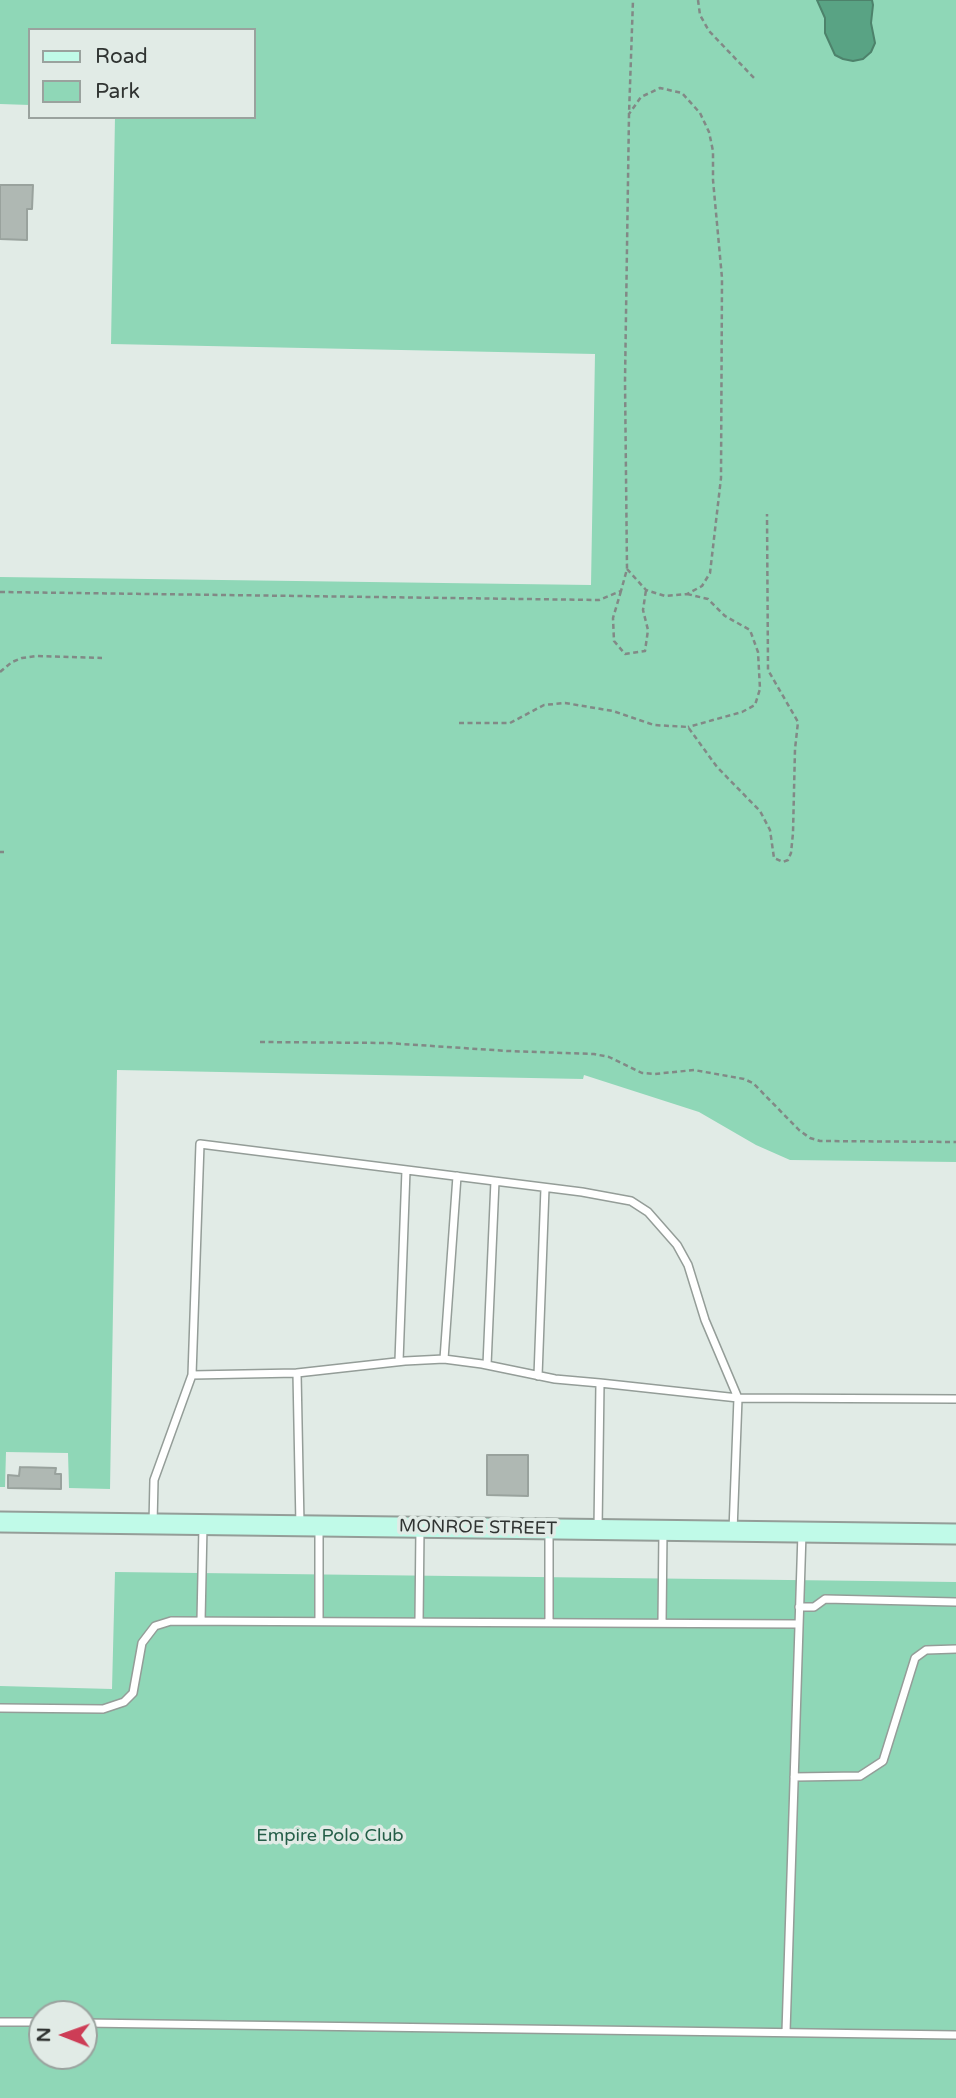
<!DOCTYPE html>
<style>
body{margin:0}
#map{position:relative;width:956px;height:2098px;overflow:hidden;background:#e1ebe6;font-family:"Varela Round",sans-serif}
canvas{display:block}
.legend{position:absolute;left:28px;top:28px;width:228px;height:91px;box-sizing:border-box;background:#e1ebe6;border:2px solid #9aa29e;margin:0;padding:9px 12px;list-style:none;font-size:21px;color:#303432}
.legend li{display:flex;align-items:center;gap:14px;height:35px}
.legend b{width:35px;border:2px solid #9aa29e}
.north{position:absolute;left:28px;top:2000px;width:70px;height:70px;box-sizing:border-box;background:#e1ebe6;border:2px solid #9aa29e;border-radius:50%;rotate:271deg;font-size:19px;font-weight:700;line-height:28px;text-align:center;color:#303432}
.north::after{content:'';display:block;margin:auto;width:24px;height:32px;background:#cd3d56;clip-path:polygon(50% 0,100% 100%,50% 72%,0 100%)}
</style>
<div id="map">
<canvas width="956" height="2098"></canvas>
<ul class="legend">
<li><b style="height:9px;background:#c0fae8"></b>Road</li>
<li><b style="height:19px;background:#8fd7b7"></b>Park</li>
</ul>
<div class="north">N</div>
</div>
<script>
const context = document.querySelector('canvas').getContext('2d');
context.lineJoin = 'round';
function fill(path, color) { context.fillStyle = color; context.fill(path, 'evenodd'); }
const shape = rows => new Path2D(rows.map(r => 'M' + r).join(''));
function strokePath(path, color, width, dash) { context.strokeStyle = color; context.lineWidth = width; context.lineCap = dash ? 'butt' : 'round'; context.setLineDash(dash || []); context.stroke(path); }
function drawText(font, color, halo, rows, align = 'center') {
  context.font = font + ' "Varela Round",sans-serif'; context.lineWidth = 7; context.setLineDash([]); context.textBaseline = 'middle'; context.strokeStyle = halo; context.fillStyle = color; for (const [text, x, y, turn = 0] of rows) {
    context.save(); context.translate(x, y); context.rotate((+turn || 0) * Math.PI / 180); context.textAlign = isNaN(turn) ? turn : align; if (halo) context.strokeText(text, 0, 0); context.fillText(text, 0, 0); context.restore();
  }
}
const green = shape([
 [0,0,956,0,956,1162,790,1160,756,1145,699,1112,584,1075,583,1079,117,1070,110,1489,69,1488,68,1453,6,1452,5,1487,0,1487,0,577,591,585,595,354,111,344,115,117,254,117,254,30,30,30,30,105,0,104],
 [115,1572,956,1582,956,2098,0,2098,0,1686,112,1689],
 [42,2014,84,2014,84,2056,42,2056]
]);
const water = shape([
 [817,0,872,0,873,5,871,23,875,43,871,52,863,59,853,61,843,59,835,55,825,33,825,18,817,0]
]);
const building = shape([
 [0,185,33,185,32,209,27,209,27,240,0,239,0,185],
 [487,1455,528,1455,528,1496,487,1495,487,1455],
 [20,1467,56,1468,55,1474,61,1474,61,1489,8,1488,8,1475,19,1476,20,1467]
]);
const path = shape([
 [698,0,700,15,709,31,754,78],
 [627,569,646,590,665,596,687,594,702,586,710,573,721,478,722,278,713,180,713,151,709,132,700,113,682,93,660,88,641,97,629,114],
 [621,591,613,618,614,641,625,654,645,651,648,630,643,610,646,590],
 [0,592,599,600,621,591,627,569,625,381,629,114,633,0],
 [687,594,708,599,725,616,750,630,758,652,760,689,755,705,742,712,688,727],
 [0,672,12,662,22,658,36,656,102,658],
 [459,723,510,723,544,705,565,703,613,711,654,725,688,727,717,767,760,811,770,830,774,858,783,862,788,860,791,853,793,833,795,749,798,722,768,670,767,514],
 [0,852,4,852],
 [260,1042,387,1043,508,1051,594,1054,609,1057,642,1073,655,1074,694,1070,744,1079,753,1083,799,1130,810,1138,820,1141,956,1142]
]);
const service = shape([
 [444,1359,457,1176],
 [399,1361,406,1170],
 [487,1365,495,1181],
 [192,1375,200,1144,582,1192,631,1201,648,1212,677,1245,688,1265,705,1320,738,1398,956,1399],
 [538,1376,545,1188],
 [600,1383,738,1398,733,1531],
 [153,1524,154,1480,192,1375,297,1373],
 [300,1525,297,1373,405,1361,444,1359,482,1364,555,1379,600,1383,598,1529],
 [799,1607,814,1607,825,1599,956,1602],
 [201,1621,203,1526],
 [319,1621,319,1527],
 [419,1622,420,1528],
 [549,1623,549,1530],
 [662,1623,663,1531],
 [0,1708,103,1709,124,1702,133,1693,142,1643,155,1626,171,1621,799,1624],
 [794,1777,860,1776,883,1761,915,1658,926,1650,956,1649],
 [0,2022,42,2022],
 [84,2023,956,2035],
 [786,2032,802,1533]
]);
const secondary = shape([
 [0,1522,956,1534]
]);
const streetNames = [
 ["MONROE STREET",478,1528,1]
];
const parkNames = [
 ["Empire Polo Club",330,1836]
];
fill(green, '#8fd7b7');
fill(water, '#59a384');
strokePath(water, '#4d826b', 2);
fill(building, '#afb8b3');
strokePath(building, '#99a29d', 2);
strokePath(service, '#949d98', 10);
strokePath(secondary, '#949d98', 23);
strokePath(path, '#828986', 2.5, [5, 3.5]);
strokePath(service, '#fff', 7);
strokePath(secondary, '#c0fae8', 19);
drawText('18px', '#303432', '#e1ebe6', streetNames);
drawText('18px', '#255e48', '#e1ebe6', parkNames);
</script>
